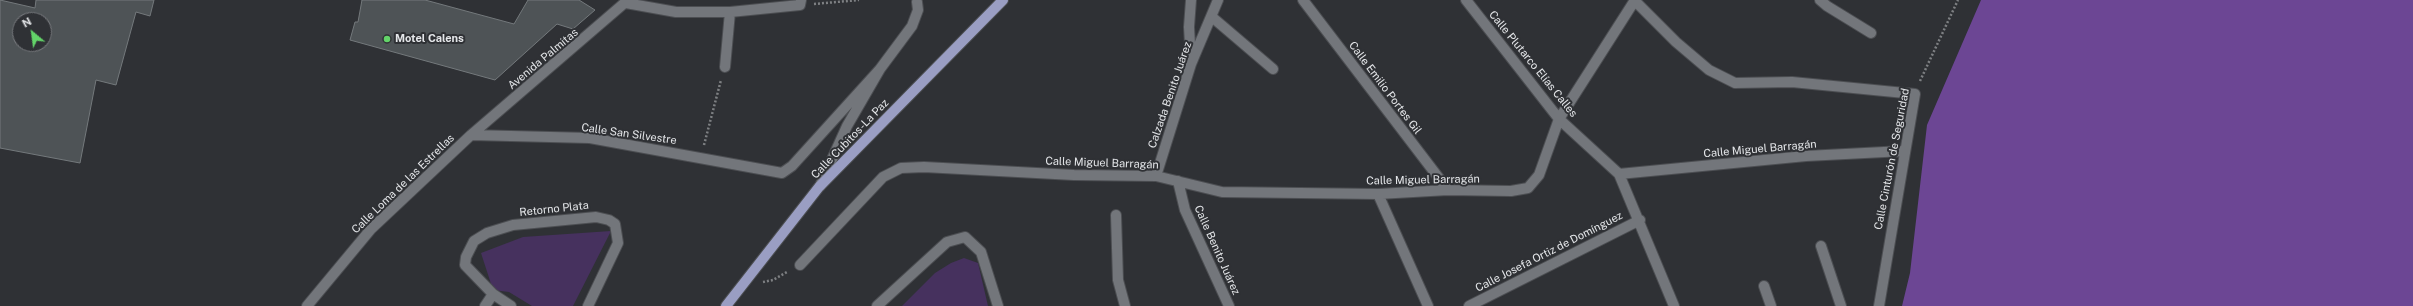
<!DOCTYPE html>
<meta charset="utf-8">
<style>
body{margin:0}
#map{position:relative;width:2413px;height:306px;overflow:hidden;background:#2f3135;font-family:"Public Sans",sans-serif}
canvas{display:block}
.north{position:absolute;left:12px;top:12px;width:40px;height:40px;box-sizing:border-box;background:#2f3135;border:1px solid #77797d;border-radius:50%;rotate:331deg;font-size:11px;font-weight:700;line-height:16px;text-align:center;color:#e4e6e9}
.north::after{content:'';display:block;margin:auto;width:14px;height:18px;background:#63d469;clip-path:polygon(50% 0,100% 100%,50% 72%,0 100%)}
</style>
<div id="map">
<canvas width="2413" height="306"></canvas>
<div class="north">N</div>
</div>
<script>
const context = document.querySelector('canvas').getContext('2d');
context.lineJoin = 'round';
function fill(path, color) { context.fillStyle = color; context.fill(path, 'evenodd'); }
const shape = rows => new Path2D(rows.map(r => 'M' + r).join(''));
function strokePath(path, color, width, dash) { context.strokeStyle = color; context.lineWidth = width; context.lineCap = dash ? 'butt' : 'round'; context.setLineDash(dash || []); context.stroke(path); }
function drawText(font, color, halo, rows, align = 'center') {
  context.font = font + ' "Public Sans",sans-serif'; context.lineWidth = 4; context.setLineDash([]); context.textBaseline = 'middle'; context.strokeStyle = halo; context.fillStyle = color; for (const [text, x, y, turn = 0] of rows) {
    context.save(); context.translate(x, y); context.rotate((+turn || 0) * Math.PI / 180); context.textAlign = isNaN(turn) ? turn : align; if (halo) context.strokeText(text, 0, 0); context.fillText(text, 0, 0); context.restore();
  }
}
const green = shape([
 [611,231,573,306,532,306,509,292,493,290,481,253,523,237],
 [964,258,978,263,988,306,902,306,935,273,951,263]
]);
const forest = shape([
 [1981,0,2413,0,2413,306,1902,306,1910,273,1927,125]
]);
const building = shape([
 [0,0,35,8,36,0,154,0,150,16,136,12,116,85,96,80,80,163,0,148,0,0],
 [20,20,44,20,44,44,20,44,20,20],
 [362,0,425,0,514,24,528,0,579,0,595,10,573,29,557,24,495,80,350,40,355,22,358,22,362,0]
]);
const path = shape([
 [814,4,859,0],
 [1920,81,1958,0],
 [704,145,721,80],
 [763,282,773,280,787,272]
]);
const minor = shape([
 [1303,0,1448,190],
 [1466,0,1559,119,1619,174,1674,306],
 [1634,0,1676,42,1709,70,1735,83,1792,82,1915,94,1879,306],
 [1820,0,1827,6,1871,33],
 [626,3,676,12,730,12,800,5,801,0],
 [1212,17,1273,69],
 [1191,62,1189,27,1191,0],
 [725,67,730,12],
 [471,135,590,138,782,173,792,166,880,69],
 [1619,174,1806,156,1904,151],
 [1156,176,1191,64,1218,0],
 [1178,181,1185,210,1229,306],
 [820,186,847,126,880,69,912,26,918,10,917,2],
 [1378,194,1428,306],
 [1116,215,1118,280,1125,306],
 [1821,246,1841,306],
 [800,265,883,177,901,168,924,167,1074,175,1156,176,1222,192,1378,194,1448,190,1511,191,1528,188,1539,175,1559,119,1635,0],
 [1764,286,1771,306],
 [307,306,371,229,471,135,628,0],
 [485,306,493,294],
 [511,306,493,294,465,265,466,257,474,241,487,233,513,225,596,217,609,220,615,224,618,243,588,306],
 [877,306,947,242,965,237,981,252,998,306],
 [1469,306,1640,220]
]);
const major = shape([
 [726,306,819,187,1003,0]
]);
const markers = [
 [387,39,4,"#63d469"]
];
const poiNames = [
 ["Motel Calens",395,39]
];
const streetNames = [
 ["Avenida Palmitas",543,59,-40],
 ["Calle Plutarco Elías Calles",1533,64,51],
 ["Calle Emilio Portes Gil",1385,88,53],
 ["Calzada Benito Juárez",1170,95,-71],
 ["Calle San Silvestre",629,134,8],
 ["Calle Cubitos-La Paz",850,139,-46],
 ["Calle Miguel Barragán",1760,149,-5],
 ["Calle Cinturón de Seguridad",1892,159,-79],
 ["Calle Miguel Barragán",1102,163,2],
 ["Calle Miguel Barragán",1423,180,-1],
 ["Calle Loma de las Estrellas",403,184,-44],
 ["Retorno Plata",554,209,-6],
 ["Calle Benito Juárez",1217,250,66],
 ["Calle Josefa Ortiz de Domínguez",1549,252,-27]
];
fill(green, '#46315e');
fill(forest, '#6c4694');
fill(building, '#4e5356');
strokePath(building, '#74797c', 1);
strokePath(minor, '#4c4e52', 12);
strokePath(major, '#4c4e52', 12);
strokePath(path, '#7e8083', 2.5, [2, 2]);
strokePath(minor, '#73767b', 10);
strokePath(major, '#9a9ec3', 10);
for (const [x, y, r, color] of markers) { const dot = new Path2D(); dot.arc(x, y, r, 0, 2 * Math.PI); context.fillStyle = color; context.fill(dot); strokePath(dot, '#2f3135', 1.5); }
drawText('bold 11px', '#e4e6e9', '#2f3135', poiNames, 'left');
drawText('11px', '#e4e6e9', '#2f3135', streetNames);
</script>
